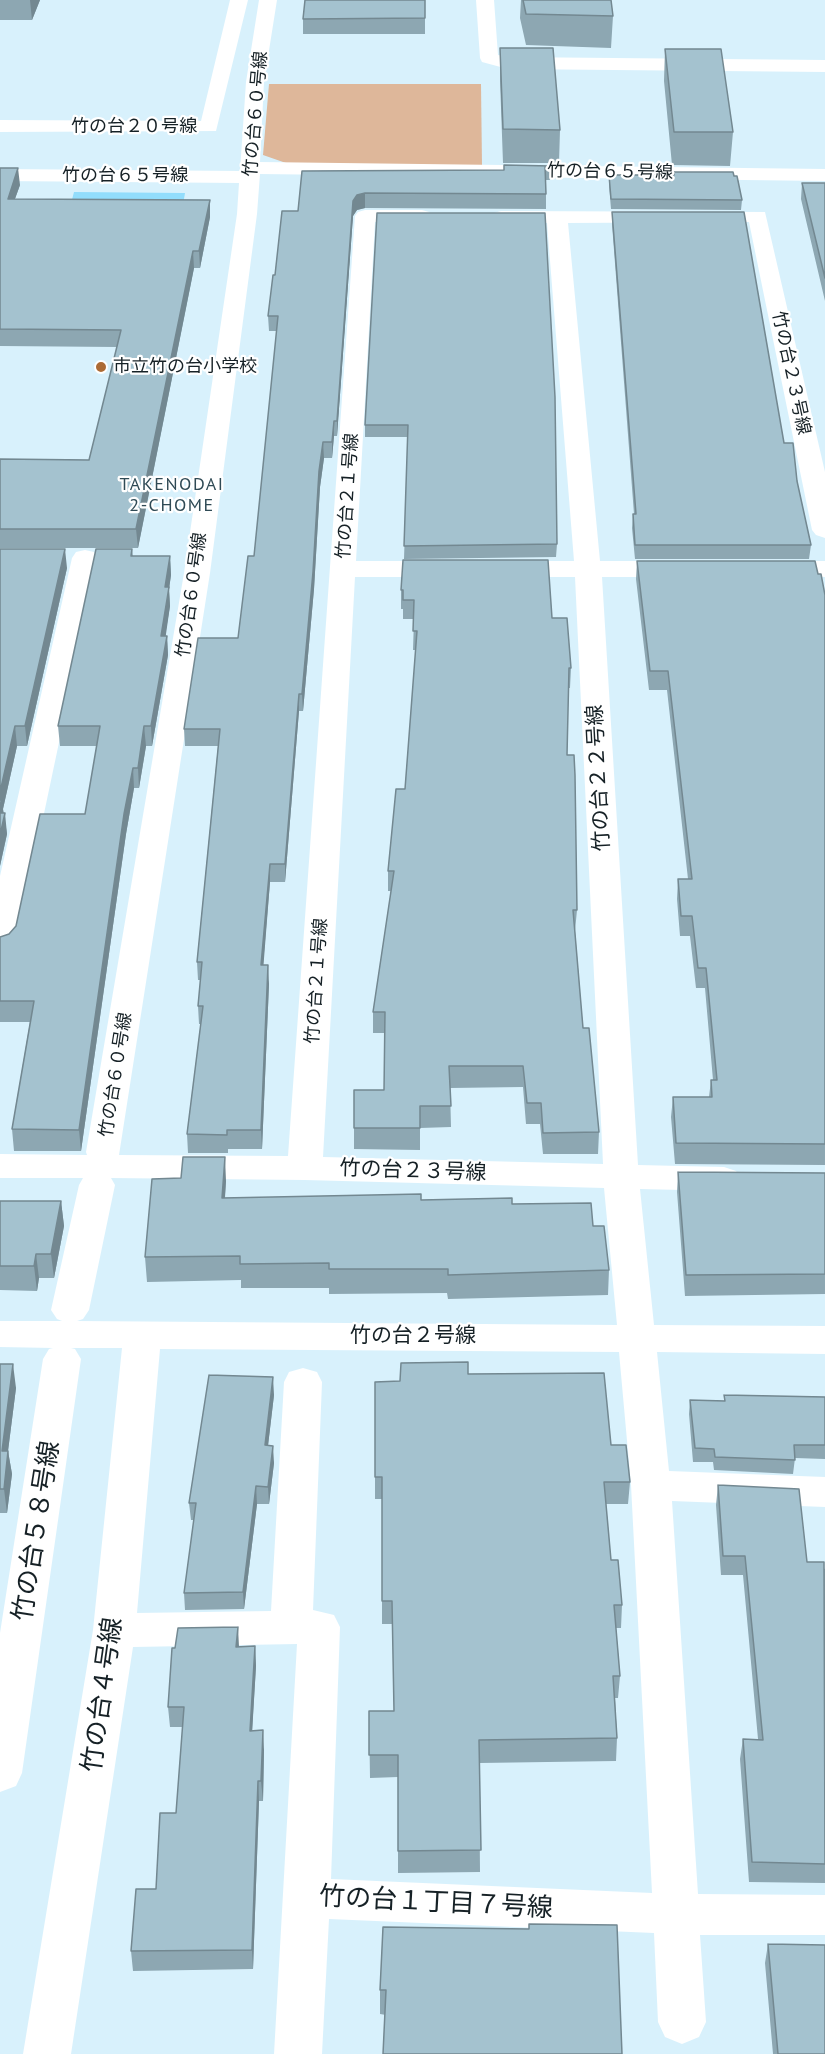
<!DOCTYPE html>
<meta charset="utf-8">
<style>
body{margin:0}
canvas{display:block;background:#d8f1fc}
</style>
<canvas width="825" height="2054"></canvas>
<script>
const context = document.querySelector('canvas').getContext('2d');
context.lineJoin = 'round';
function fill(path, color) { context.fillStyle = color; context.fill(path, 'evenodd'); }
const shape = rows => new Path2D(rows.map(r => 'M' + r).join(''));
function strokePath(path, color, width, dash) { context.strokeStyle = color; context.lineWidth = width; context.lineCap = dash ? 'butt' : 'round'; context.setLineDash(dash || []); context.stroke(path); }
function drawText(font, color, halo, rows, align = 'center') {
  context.font = font + ' "PT Sans","Noto Sans JP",sans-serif'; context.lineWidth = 4.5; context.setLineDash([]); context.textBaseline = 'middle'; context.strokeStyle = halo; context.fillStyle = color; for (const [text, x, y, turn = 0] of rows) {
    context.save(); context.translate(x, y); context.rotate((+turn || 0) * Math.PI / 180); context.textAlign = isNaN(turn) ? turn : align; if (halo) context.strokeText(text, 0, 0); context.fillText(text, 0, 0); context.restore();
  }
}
const green = shape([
 [269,84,481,84,482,166,286,163,263,155]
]);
const water = shape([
 [74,192,185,193,182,211,69,211]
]);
const minor = shape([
 [230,0,248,0,216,131,0,132,0,120,201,121,230,0],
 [259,0,277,0,264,82,260,162,825,169,825,181,260,174,257,214,210,573,119,1155,288,1156,355,216,358,212,365,210,422,210,429,212,432,216,429,220,375,222,356,561,448,561,457,563,461,569,457,575,448,577,355,577,323,1157,603,1164,575,577,503,577,494,575,490,569,494,563,503,561,574,561,547,223,501,223,494,221,491,217,494,213,501,211,765,212,825,472,825,538,816,535,812,530,749,222,568,223,600,561,682,561,691,563,695,569,691,575,682,577,602,577,638,1165,724,1167,736,1171,742,1179,736,1187,724,1191,640,1189,654,1325,825,1326,825,1354,657,1352,669,1471,825,1477,825,1507,672,1501,698,1894,825,1895,825,1935,700,1935,706,2022,699,2037,682,2044,665,2037,658,2022,654,1933,329,1919,322,2054,274,2054,297,1644,133,1647,71,2054,23,2054,93,1630,122,1348,71,1348,75,1349,81,1359,22,1773,16,1786,0,1792,0,1633,43,1359,49,1349,53,1348,0,1347,0,1321,62,1321,57,1319,51,1310,79,1185,83,1178,0,1178,0,1154,87,1155,86,1152,184,573,237,214,239,183,0,181,0,169,240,171,246,82,259,0],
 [111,1178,305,1180,604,1188,617,1325,77,1321,83,1319,89,1310,115,1185,111,1178],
 [160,1349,619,1352,631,1485,652,1893,331,1879,340,1627,334,1615,313,1610,322,1382,317,1372,303,1368,289,1372,284,1382,271,1611,137,1613,160,1349],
 [476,0,494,0,498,55,508,57,825,60,825,72,508,69,482,62,480,58,476,0],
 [85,550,94,552,98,558,16,946,11,953,0,956,0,876,72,558,76,552,85,550],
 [773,561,825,561,825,577,764,575,760,569,764,563,773,561]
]);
const wall = shape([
 [0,0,40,0,32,20,0,20],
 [425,0,425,34,303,34,303,19],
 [521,0,611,0,613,16,611,48,526,45,520,18],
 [500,48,560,130,559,163,503,163,500,80],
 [665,49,733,132,730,166,672,165,664,81],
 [551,166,550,180,546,180,546,209,365,208,357,210,353,216,337,436,334,436,332,458,324,458,320,487,314,589,303,711,299,711,285,882,270,882,263,965,269,984,262,1149,228,1149,228,1153,188,1153,187,1134,201,1024,199,1024,198,1006,201,980,198,980,197,962,218,746,185,746,184,729,238,638,254,556,277,331,269,331,268,316,275,275,298,211,302,171,503,170],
 [0,168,20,185,15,199,210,217,200,268,194,268,138,548,0,548,0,459,89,460,117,347,0,346],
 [674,172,734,176,742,200,741,210,611,209,609,185,609,175,673,175],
 [802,183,825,183,825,301,801,199],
 [612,212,784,443,797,481,811,545,809,559,635,559,632,528,633,514,634,514,612,224],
 [377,213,557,544,556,557,404,559,408,437,365,437,365,425],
 [0,549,67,568,27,746,17,746,3,809,7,834,0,866],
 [132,549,133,556,170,556,171,575,169,589,170,606,165,636,167,636,168,655,152,746,146,746,139,788,134,788,126,834,81,1151,14,1151,12,1129,30,1022,0,1022,0,937,9,934,16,926,85,814,97,746,60,746,58,726],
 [637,561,818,574,825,595,825,1165,675,1164,671,1117,673,1097,709,1097,711,1080,713,1080,705,988,696,988,690,936,680,936,677,899,678,879,688,879,667,690,649,690,636,579],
 [401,590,552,618,571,668,570,688,568,688,567,755,577,910,575,931,583,1028,599,1132,598,1154,543,1154,540,1124,526,1124,523,1087,450,1088,451,1127,420,1128,420,1150,354,1149,354,1090,384,1090,385,1033,373,1033,373,1012,391,891,388,891,388,871,405,789,416,650,413,650,414,619,403,619,403,609,401,609],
 [678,1172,825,1173,825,1294,685,1296,677,1192],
 [181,1178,226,1181,225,1198,421,1200,512,1204,593,1226,609,1270,608,1295,448,1299,447,1293,329,1294,329,1288,241,1288,241,1280,147,1282,145,1257],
 [0,1201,61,1201,64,1226,54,1278,39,1278,37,1291,0,1290],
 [0,1364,16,1388,8,1451,12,1474,7,1513,0,1513],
 [468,1374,611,1445,630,1482,628,1504,606,1504,611,1560,622,1605,621,1628,616,1628,620,1676,618,1698,615,1698,617,1738,616,1761,479,1763,480,1872,398,1873,398,1777,370,1778,369,1711,394,1711,393,1624,382,1624,382,1499,375,1499,375,1477,400,1381],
 [274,1395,268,1445,274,1463,269,1504,257,1504,244,1609,185,1610,184,1593,194,1520,191,1520,189,1503],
 [724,1395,825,1397,825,1459,795,1458,793,1474,714,1470,713,1462,693,1462,689,1414,690,1400,724,1401],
 [718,1485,807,1562,825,1569,825,1883,749,1882,740,1759,743,1739,758,1739,743,1575,721,1575,716,1505],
 [255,1646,256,1666,252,1731,264,1750,263,1801,259,1801,253,1969,133,1971,131,1951,156,1889,176,1813,183,1727,170,1727,168,1707,239,1647],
 [383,1927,622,2054,380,2014,380,1990],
 [768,1944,825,2054,773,2054,765,1963]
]);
const shadedWall = shape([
 [30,0,40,0,32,20],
 [18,168,20,185,9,215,8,199],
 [365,193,365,208,357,210,353,216,337,436,337,421,353,201,357,195],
 [210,200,210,217,200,268,199,251],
 [193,251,194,268,138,548,136,529],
 [334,421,334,436,332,458,332,442],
 [323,442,324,458,320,487,314,589,303,711,302,694,319,471],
 [65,549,67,568,27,746,25,726],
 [170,556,171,575,169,589,170,606,163,655,161,636,165,587],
 [167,636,168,655,152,746,151,726],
 [299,694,299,711,285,882,285,864],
 [15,726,17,746,3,809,4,817,5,813,7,834,0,866,0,792],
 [144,726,146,746,139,788,138,768],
 [133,768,134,788,126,834,81,1151,79,1130,124,814],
 [270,864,270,882,262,984,261,965],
 [268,965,269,984,262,1149,261,1130],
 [225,1157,226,1181,223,1223,222,1198],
 [61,1201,64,1226,54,1278,51,1254],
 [36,1254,39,1278,37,1291,34,1266],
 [13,1364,16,1388,8,1451,12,1474,7,1513,4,1489,2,1451],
 [273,1377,274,1395,266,1463,265,1445],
 [273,1446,274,1463,269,1504,268,1487],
 [256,1486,257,1504,244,1609,243,1592],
 [238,1627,239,1647,236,1647],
 [255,1646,256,1666,251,1751,250,1731],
 [263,1730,264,1750,263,1801,261,1781],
 [258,1781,259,1801,253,1969,252,1950]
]);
const building = shape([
 [305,0,425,0,425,18,303,19,305,0],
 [523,0,611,0,613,16,526,14,523,0],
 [500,48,553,48,560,130,503,129,500,48],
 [665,49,721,49,733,132,674,132,665,49],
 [504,165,551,166,545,166,546,194,365,193,357,195,353,201,337,421,334,421,332,442,323,442,319,471,313,572,302,694,299,694,285,864,270,864,261,965,268,965,261,1130,227,1130,227,1135,187,1134,203,1006,198,1006,202,962,197,962,220,729,184,729,198,638,238,638,248,556,254,556,278,316,268,316,273,275,275,275,282,211,298,211,302,171,504,170,504,165],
 [0,168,18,168,8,199,210,200,199,251,193,251,136,529,0,529,0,459,89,460,121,330,0,329,0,168],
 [674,172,733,172,734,176,737,176,742,200,611,199,609,175,674,175,674,172],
 [802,183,825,183,825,278,802,183],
 [612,212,744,212,784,443,793,443,797,481,811,545,635,545,633,514,636,514,612,212],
 [377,213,545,213,555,397,557,544,404,546,408,425,365,425,377,213],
 [0,549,65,549,25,726,15,726,0,792,0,549],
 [96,549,132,549,131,556,170,556,165,587,169,587,161,636,167,636,151,726,144,726,138,768,133,768,124,814,79,1130,12,1129,34,1001,0,1001,0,937,9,934,16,926,40,814,85,814,100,726,58,726,96,549],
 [403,560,548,560,552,618,567,618,571,668,569,668,567,755,574,755,575,775,577,910,573,910,583,1028,589,1028,599,1132,543,1133,541,1103,527,1103,523,1066,449,1066,451,1106,420,1106,420,1128,354,1128,354,1090,384,1090,385,1012,373,1012,394,871,388,871,396,789,405,789,417,631,413,631,414,600,403,600,403,590,401,590,403,560],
 [637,561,815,561,818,574,821,574,825,595,825,1144,676,1143,673,1097,712,1097,711,1080,717,1080,706,968,698,968,692,916,681,916,678,879,692,879,668,671,650,671,637,561],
 [0,800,2,800,0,811,0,800],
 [0,813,5,813,0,835,0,813],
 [183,1157,225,1157,222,1198,421,1194,421,1200,512,1198,512,1204,591,1203,593,1226,604,1226,609,1270,448,1275,448,1269,329,1269,329,1263,240,1264,240,1256,145,1257,152,1179,181,1178,183,1157],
 [678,1172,825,1173,825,1274,686,1275,678,1172],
 [0,1201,61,1201,51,1254,36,1254,34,1266,0,1266,0,1201],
 [468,1362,468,1374,604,1373,611,1445,626,1445,630,1482,604,1482,611,1560,618,1560,622,1605,614,1605,620,1676,613,1676,617,1738,479,1740,481,1850,398,1851,398,1755,369,1755,369,1711,394,1711,392,1601,382,1601,382,1477,375,1477,375,1382,400,1381,401,1363,468,1362],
 [0,1364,13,1364,2,1451,8,1451,4,1489,0,1489,0,1364],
 [209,1375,273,1377,265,1445,273,1446,268,1487,256,1486,243,1592,184,1593,196,1503,189,1503,209,1375],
 [724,1395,825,1397,825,1445,794,1445,795,1460,715,1457,714,1449,695,1448,690,1400,725,1401,724,1395],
 [718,1485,799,1489,807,1562,824,1562,825,1864,752,1862,743,1739,763,1740,745,1556,723,1556,718,1485],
 [238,1627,236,1647,255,1646,250,1731,263,1730,261,1781,258,1781,252,1950,131,1951,136,1889,156,1889,160,1813,176,1813,184,1707,168,1707,172,1648,175,1648,178,1628,238,1627],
 [529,1924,617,1925,622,2054,383,2054,386,1990,380,1990,383,1927,529,1929,529,1924],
 [768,1944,825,1945,825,2054,778,2054,768,1944]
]);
const markers = [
 [101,367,6,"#ac6b35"]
];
const farStreetnames = [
 ["竹の台６０号線",256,114,-85],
 ["竹の台２０号線",134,127],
 ["竹の台６５号線",610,172,1],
 ["竹の台６５号線",125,176],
 ["竹の台２３号線",791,373,78],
 ["竹の台２１号線",348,496,-86],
 ["竹の台６０号線",192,595,-82],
 ["竹の台２１号線",317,981,-86],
 ["竹の台６０号線",116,1075,-81]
];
const farPoinames = [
 ["市立竹の台小学校",113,367]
];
const farNeighbourhoodnames = [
 ["TAKENODAI",172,485],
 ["2-CHOME",172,506]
];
const streetNames = [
 ["竹の台２２号線",599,778,-93],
 ["竹の台２３号線",413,1171,2],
 ["竹の台２号線",413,1336]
];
const nearStreetnames = [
 ["竹の台５８号線",37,1531,-81],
 ["竹の台４号線",103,1695,-82],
 ["竹の台１丁目７号線",436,1903,3]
];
fill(green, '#deb79a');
fill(water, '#92ddfc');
fill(minor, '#fff');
fill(wall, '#8da7b2');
fill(shadedWall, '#738891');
fill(building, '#a4c2cf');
strokePath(building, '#738891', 1.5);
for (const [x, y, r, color] of markers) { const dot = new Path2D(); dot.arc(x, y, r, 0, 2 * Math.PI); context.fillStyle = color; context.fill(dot); strokePath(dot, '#fff', 2); }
drawText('18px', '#162126', '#fff', farStreetnames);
drawText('18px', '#162126', '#fff', farPoinames, 'left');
context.letterSpacing = '1.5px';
drawText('18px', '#2f4a55', '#fff', farNeighbourhoodnames);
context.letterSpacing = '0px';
drawText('21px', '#162126', '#fff', streetNames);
drawText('26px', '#162126', '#fff', nearStreetnames);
</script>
